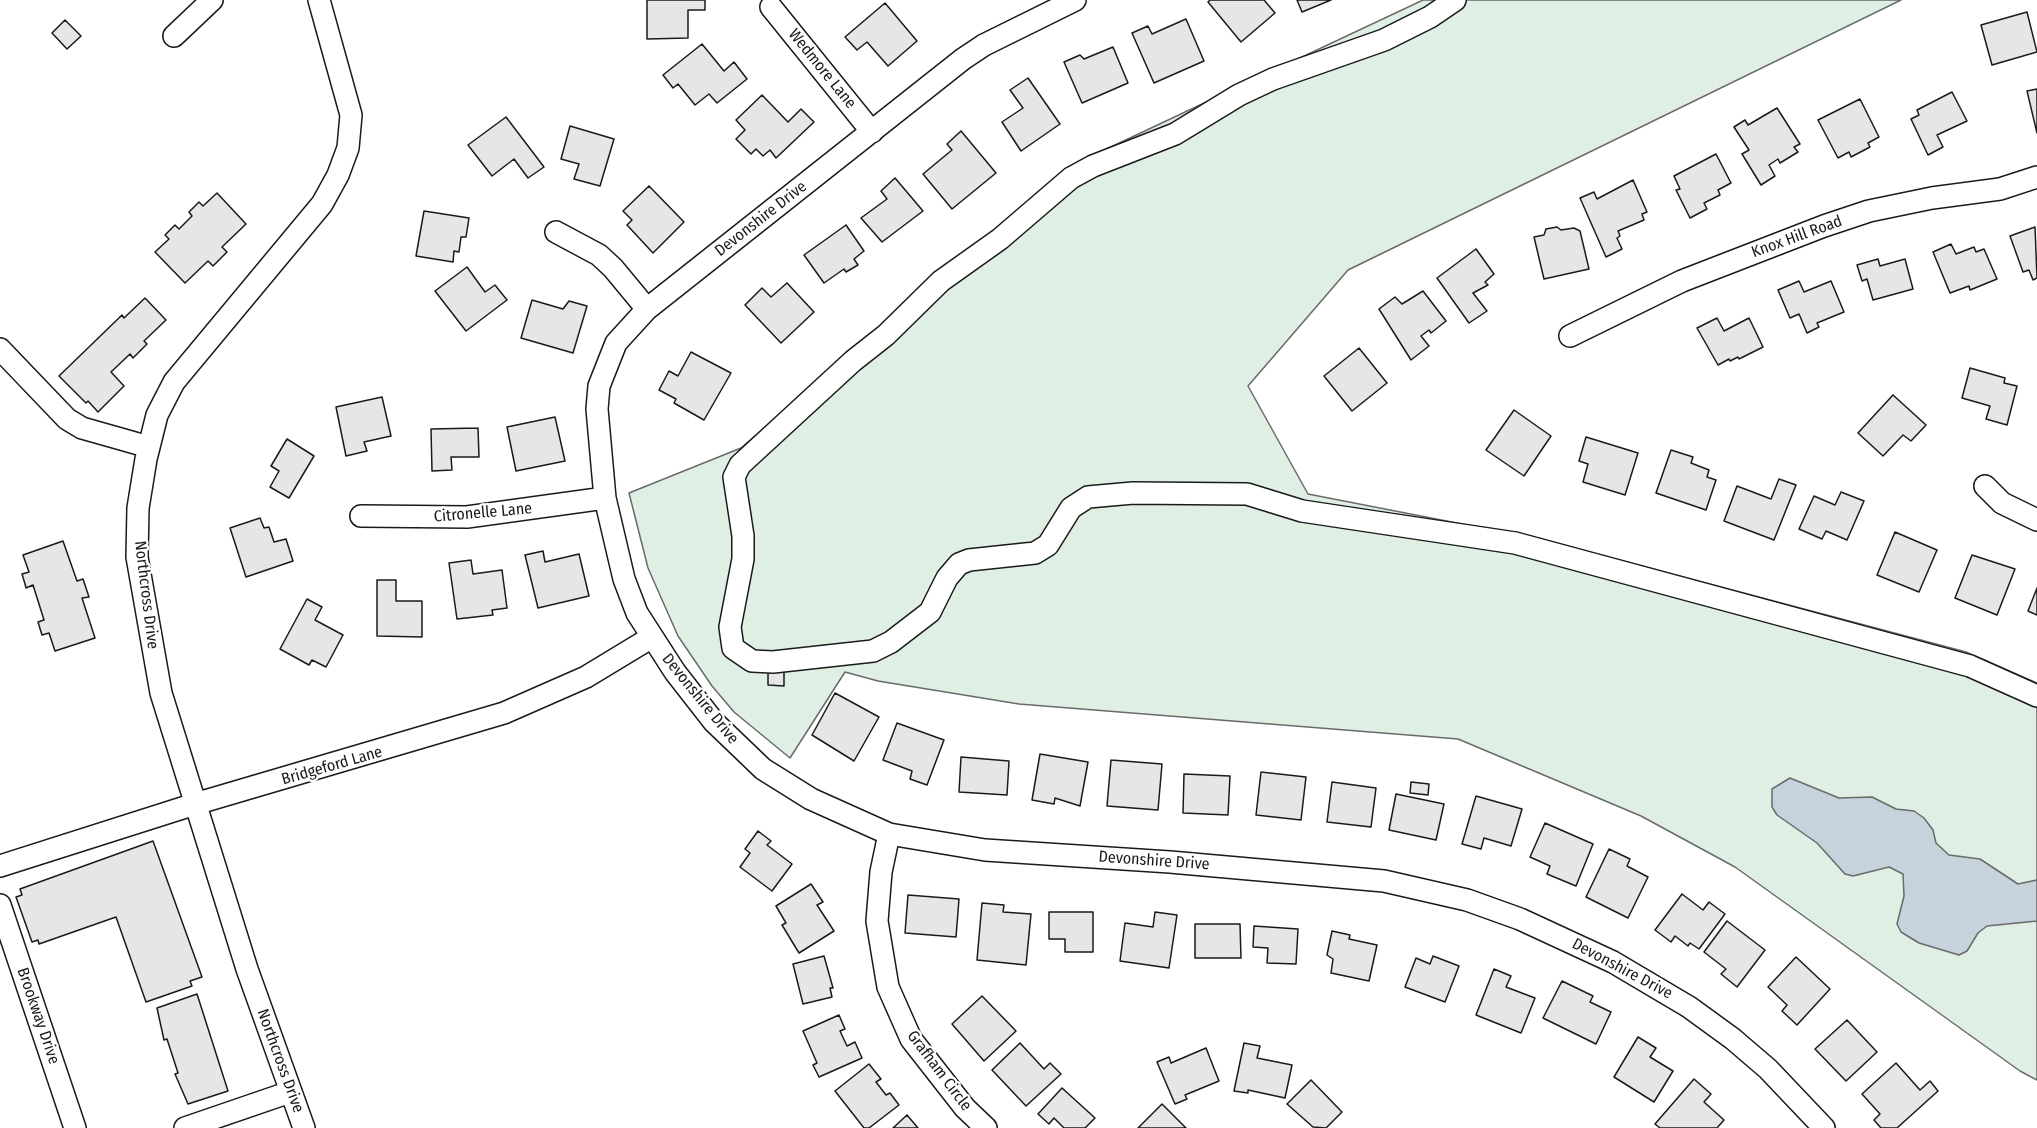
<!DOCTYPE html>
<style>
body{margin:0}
canvas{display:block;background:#fff}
</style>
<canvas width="2037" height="1128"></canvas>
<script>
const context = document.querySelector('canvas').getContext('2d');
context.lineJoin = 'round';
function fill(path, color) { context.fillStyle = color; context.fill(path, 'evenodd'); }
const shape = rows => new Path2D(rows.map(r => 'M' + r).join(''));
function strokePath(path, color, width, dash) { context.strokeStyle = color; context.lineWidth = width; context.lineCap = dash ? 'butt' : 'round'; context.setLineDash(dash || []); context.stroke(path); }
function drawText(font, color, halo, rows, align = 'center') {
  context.font = font + ' "Fira Sans Condensed",sans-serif'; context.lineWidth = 4.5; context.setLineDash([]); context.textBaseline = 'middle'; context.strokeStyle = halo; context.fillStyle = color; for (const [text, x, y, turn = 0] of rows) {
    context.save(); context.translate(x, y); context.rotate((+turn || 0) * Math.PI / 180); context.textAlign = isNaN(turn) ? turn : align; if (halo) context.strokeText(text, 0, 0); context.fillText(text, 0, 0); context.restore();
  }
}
const green = shape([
 [1423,0,1901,0,1348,270,1248,386,1308,494,1544,540,1966,652,2037,683,2037,1080,2020,1071,1735,867,1641,816,1458,739,1019,704,878,681,845,672,790,758,734,712,712,686,678,636,648,568,629,493,741,448,915,297,1081,161,1423,0]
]);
const water = shape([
 [1790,778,1839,798,1872,797,1896,809,1914,811,1924,818,1933,830,1936,843,1949,855,1980,859,2018,884,2037,880,2037,921,1987,926,1978,933,1967,951,1959,955,1919,943,1901,932,1897,924,1904,896,1903,874,1889,867,1853,876,1845,874,1817,843,1777,815,1772,807,1772,789,1790,778]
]);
const building = shape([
 [647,0,705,0,705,10,688,10,688,38,647,39,647,0],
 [1210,0,1264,0,1275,13,1241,42,1208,2,1210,0],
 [1297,0,1331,0,1302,12,1297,0],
 [885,3,917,41,888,66,867,42,857,50,845,37,885,3],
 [2027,12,2037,52,1992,65,1981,25,2027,12],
 [1186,19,1204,61,1154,83,1132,33,1148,26,1152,34,1186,19],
 [65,20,81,36,67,49,52,33,65,20],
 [702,44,724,71,734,62,747,79,717,103,709,94,695,105,678,84,673,88,663,75,702,44],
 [1113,47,1128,83,1082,103,1064,62,1080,55,1084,59,1113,47],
 [1028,78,1060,124,1021,151,1002,122,1023,108,1010,90,1028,78],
 [2037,89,2037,133,2027,91,2037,89],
 [1952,92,1967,121,1937,135,1943,147,1928,155,1911,119,1919,115,1917,110,1952,92],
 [762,95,788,122,801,109,814,122,776,158,770,150,763,156,756,149,751,154,736,139,745,130,736,120,762,95],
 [1860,99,1879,137,1868,143,1870,147,1851,157,1849,152,1838,158,1818,120,1860,99],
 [1777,108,1800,144,1794,147,1798,152,1780,163,1778,159,1769,165,1775,176,1761,185,1742,154,1749,150,1734,127,1745,120,1748,125,1777,108],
 [506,117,544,167,528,178,514,159,492,176,468,145,506,117],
 [570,126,614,139,600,186,574,179,579,164,561,159,570,126],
 [961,131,996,173,952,209,923,174,952,150,947,144,961,131],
 [1716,154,1731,183,1718,190,1720,195,1704,203,1707,209,1690,218,1676,190,1680,189,1674,176,1716,154],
 [895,178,923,211,882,242,861,218,887,199,881,191,895,178],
 [1633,180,1647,212,1642,214,1644,220,1618,231,1620,236,1617,238,1622,249,1606,257,1580,198,1594,192,1597,199,1633,180],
 [649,186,684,222,653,253,627,225,632,220,623,211,649,186],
 [217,193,246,224,222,247,227,252,213,266,208,261,185,283,155,252,169,239,165,235,175,225,179,229,192,216,189,212,199,202,203,206,217,193],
 [424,211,469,218,466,237,461,237,459,252,454,251,453,262,416,256,424,211],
 [846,225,864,251,854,259,858,265,846,272,844,269,824,283,804,255,846,225],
 [1557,227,1561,230,1574,228,1580,231,1589,269,1544,279,1534,237,1544,235,1546,229,1557,227],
 [2035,227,2037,278,2033,280,2029,270,2023,272,2010,236,2035,227],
 [1951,244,1956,254,1974,247,1976,252,1984,249,1997,279,1970,290,1969,286,1950,293,1933,252,1951,244],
 [1476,249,1494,274,1485,282,1488,285,1473,293,1487,311,1469,323,1437,278,1476,249],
 [1878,259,1880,266,1905,259,1913,289,1873,300,1867,279,1862,281,1857,265,1878,259],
 [467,267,485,292,495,285,507,300,466,331,435,291,467,267],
 [1799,281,1804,292,1831,281,1844,312,1817,323,1819,327,1807,333,1799,314,1790,318,1778,290,1799,281],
 [787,283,814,312,781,343,745,305,762,288,771,297,787,283],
 [1423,291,1446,321,1431,333,1429,330,1421,336,1429,346,1411,360,1379,309,1395,297,1402,304,1423,291],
 [145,298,166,320,144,341,147,344,133,358,130,354,111,372,124,386,98,412,88,401,86,403,59,376,122,315,124,318,145,298],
 [532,300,563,309,569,301,587,306,573,353,521,338,532,300],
 [1717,318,1724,331,1749,318,1763,347,1739,359,1738,357,1730,361,1729,359,1718,365,1697,328,1717,318],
 [1359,348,1387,383,1352,411,1324,376,1359,348],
 [691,352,731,373,704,420,674,403,676,399,659,390,669,371,678,376,691,352],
 [1970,368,2005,378,2004,383,2017,386,2007,425,1986,419,1990,406,1962,398,1970,368],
 [1893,395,1926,425,1911,441,1903,435,1883,456,1858,433,1893,395],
 [382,397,391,436,364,442,367,451,346,456,336,407,382,397],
 [1514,410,1551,436,1524,476,1486,450,1514,410],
 [555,417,565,461,516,471,507,427,555,417],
 [478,428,479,457,451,457,452,470,432,471,431,429,478,428],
 [1586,437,1638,453,1625,495,1583,482,1588,464,1579,461,1586,437],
 [287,439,314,456,289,498,270,487,279,471,271,466,287,439],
 [1671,450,1693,457,1691,463,1709,470,1707,477,1716,480,1706,510,1656,493,1671,450],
 [1779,479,1796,485,1774,540,1724,521,1737,486,1771,499,1779,479],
 [1841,492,1864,501,1847,540,1826,531,1822,539,1799,529,1814,496,1835,505,1841,492],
 [260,518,264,528,269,527,274,542,286,539,293,561,246,577,230,528,260,518],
 [1895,532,1937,550,1919,592,1877,575,1895,532],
 [63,541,77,581,83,579,89,597,82,598,95,638,55,651,49,633,42,635,38,622,44,620,33,585,26,588,25,584,22,574,29,572,23,555,63,541],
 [543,551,545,562,579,554,589,596,538,608,525,555,543,551],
 [1972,555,2015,569,1997,615,1955,598,1972,555],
 [471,560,473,574,502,570,507,608,492,610,493,615,457,619,449,563,471,560],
 [377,580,396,580,396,601,422,601,422,637,377,636,377,580],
 [2037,588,2037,615,2028,611,2037,588],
 [307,599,322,607,315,620,343,635,326,667,312,660,309,665,280,649,307,599],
 [768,669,784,669,784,686,768,685,768,669],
 [835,693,879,717,854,761,812,735,835,693],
 [897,723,944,740,927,785,910,779,912,771,883,760,897,723],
 [1040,754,1088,762,1080,806,1055,798,1054,804,1032,800,1040,754],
 [961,757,1009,761,1007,795,959,792,961,757],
 [1111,760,1162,764,1158,810,1107,806,1111,760],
 [1261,772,1306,777,1301,820,1256,815,1261,772],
 [1184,774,1230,776,1228,815,1183,813,1184,774],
 [1332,782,1376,788,1371,827,1327,822,1332,782],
 [1411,782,1429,784,1428,795,1410,793,1411,782],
 [1396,794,1444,804,1436,840,1389,830,1396,794],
 [1476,796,1522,809,1511,846,1484,838,1481,849,1462,844,1476,796],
 [1545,823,1593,844,1576,886,1547,874,1550,866,1530,857,1545,823],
 [758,831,771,841,767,845,792,864,772,891,740,867,750,853,745,849,758,831],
 [153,841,202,977,190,981,192,986,146,1002,116,917,39,944,38,940,32,942,16,897,22,895,20,889,153,841],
 [1609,849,1630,859,1627,866,1648,877,1628,918,1586,897,1609,849],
 [811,884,823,902,817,905,834,931,799,953,782,925,786,923,776,906,811,884],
 [1682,894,1703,910,1709,902,1725,914,1699,949,1690,943,1688,946,1675,936,1671,942,1655,930,1682,894],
 [908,895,959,899,956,937,905,933,908,895],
 [982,903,1004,905,1003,912,1031,914,1026,965,977,960,982,903],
 [1049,912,1093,912,1093,952,1065,952,1065,939,1049,939,1049,912],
 [1155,912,1177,915,1169,968,1120,961,1125,923,1153,927,1155,912],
 [1727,921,1765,950,1737,987,1721,974,1726,969,1704,952,1727,921],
 [1195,924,1240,924,1241,958,1195,958,1195,924],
 [1254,926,1298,929,1296,964,1267,963,1268,948,1253,947,1254,926],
 [1332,931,1350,935,1349,939,1377,945,1369,981,1331,973,1333,959,1327,955,1332,931],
 [824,956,833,988,830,988,832,997,803,1004,793,964,824,956],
 [1433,956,1459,966,1445,1002,1405,987,1416,958,1430,964,1433,956],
 [1796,957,1830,989,1797,1025,1782,1011,1787,1005,1768,987,1796,957],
 [1494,969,1511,976,1506,987,1535,998,1521,1033,1476,1015,1494,969],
 [1562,981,1593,996,1590,1002,1611,1012,1596,1044,1543,1018,1562,981],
 [197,994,228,1091,188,1104,175,1074,178,1073,167,1039,164,1040,157,1008,197,994],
 [982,996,1016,1031,984,1061,952,1024,982,996],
 [839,1015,845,1029,840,1031,847,1046,855,1042,862,1058,819,1077,813,1065,817,1063,803,1031,839,1015],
 [1847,1020,1877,1052,1846,1081,1815,1049,1847,1020],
 [1638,1037,1656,1048,1650,1057,1673,1071,1654,1102,1614,1077,1638,1037],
 [1020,1043,1044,1069,1050,1063,1061,1074,1026,1106,992,1070,1020,1043],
 [1244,1043,1260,1046,1257,1058,1292,1065,1285,1098,1248,1090,1248,1093,1234,1091,1244,1043],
 [1206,1048,1219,1081,1185,1095,1187,1099,1175,1104,1157,1062,1169,1057,1171,1063,1206,1048],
 [1896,1063,1920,1090,1930,1081,1938,1091,1897,1128,1881,1128,1874,1120,1880,1114,1862,1094,1896,1063],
 [869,1064,881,1079,876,1082,886,1095,890,1093,899,1105,869,1128,864,1128,835,1091,869,1064],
 [1694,1079,1711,1094,1704,1102,1724,1120,1717,1128,1660,1128,1655,1124,1694,1079],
 [1311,1080,1342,1112,1326,1128,1313,1127,1287,1104,1311,1080],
 [1062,1088,1095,1118,1085,1128,1064,1128,1054,1118,1049,1124,1038,1114,1062,1088],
 [1162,1104,1186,1128,1138,1128,1162,1104],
 [907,1115,918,1128,893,1128,907,1115]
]);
const minor = shape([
 [1075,0,984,45,963,59,647,309,616,343,599,386,597,409,605,498,624,579,637,613,675,672,714,722,763,769,811,799,889,834,985,850,1170,862,1384,881,1467,900,1520,919,1613,962,1689,1007,1733,1039,1768,1069,1824,1128],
 [1455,0,1430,17,1384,40,1273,79,1239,95,1175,134,1093,166,1071,178,1000,239,941,281,886,335,853,361,740,465,734,477,743,536,743,559,730,627,733,648,752,661,773,662,873,651,891,642,930,612,947,578,959,564,969,560,1035,553,1048,545,1071,508,1088,497,1133,493,1247,494,1302,511,1515,543,1970,666,2037,696],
 [771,7,872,132],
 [174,36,212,0],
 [556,232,599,255,613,268,647,309],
 [1570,336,1682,281,1824,226,1869,211,1932,198,2000,189,2037,177],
 [0,349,67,419,82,428,149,447],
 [1985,486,2002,503,2037,520],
 [361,516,467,517,605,498],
 [889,834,881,872,877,921,888,987,911,1039,965,1108,986,1128],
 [0,866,195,804,504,713,586,677,652,637],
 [0,905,75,1128],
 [185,1128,290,1092],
 [304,1128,247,969,161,693,137,557,138,508,146,459,157,415,174,382,322,204,338,175,348,148,351,115,319,0]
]);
const streetNames = [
 ["Wedmore Lane",822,69,51],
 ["Devonshire Drive",761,219,-38],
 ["Knox Hill Road",1797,237,-20],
 ["Citronelle Lane",483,513,-5],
 ["Northcross Drive",146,595,83],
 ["Devonshire Drive",700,699,51],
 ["Bridgeford Lane",332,766,-16],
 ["Devonshire Drive",1154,861,4],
 ["Devonshire Drive",1622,969,28],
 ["Brookway Drive",38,1016,71],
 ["Northcross Drive",280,1061,70],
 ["Grafham Circle",939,1071,53]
];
fill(green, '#e0efe3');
strokePath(green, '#6a6a6a', 1.5);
fill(water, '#c6d2dc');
strokePath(water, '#6a6a6a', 1.5);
fill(building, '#e6e6e6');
strokePath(building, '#1a1a1a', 1.5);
strokePath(minor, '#1a1a1a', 24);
strokePath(minor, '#fff', 21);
drawText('16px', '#1a1a1a', '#fff', streetNames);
</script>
